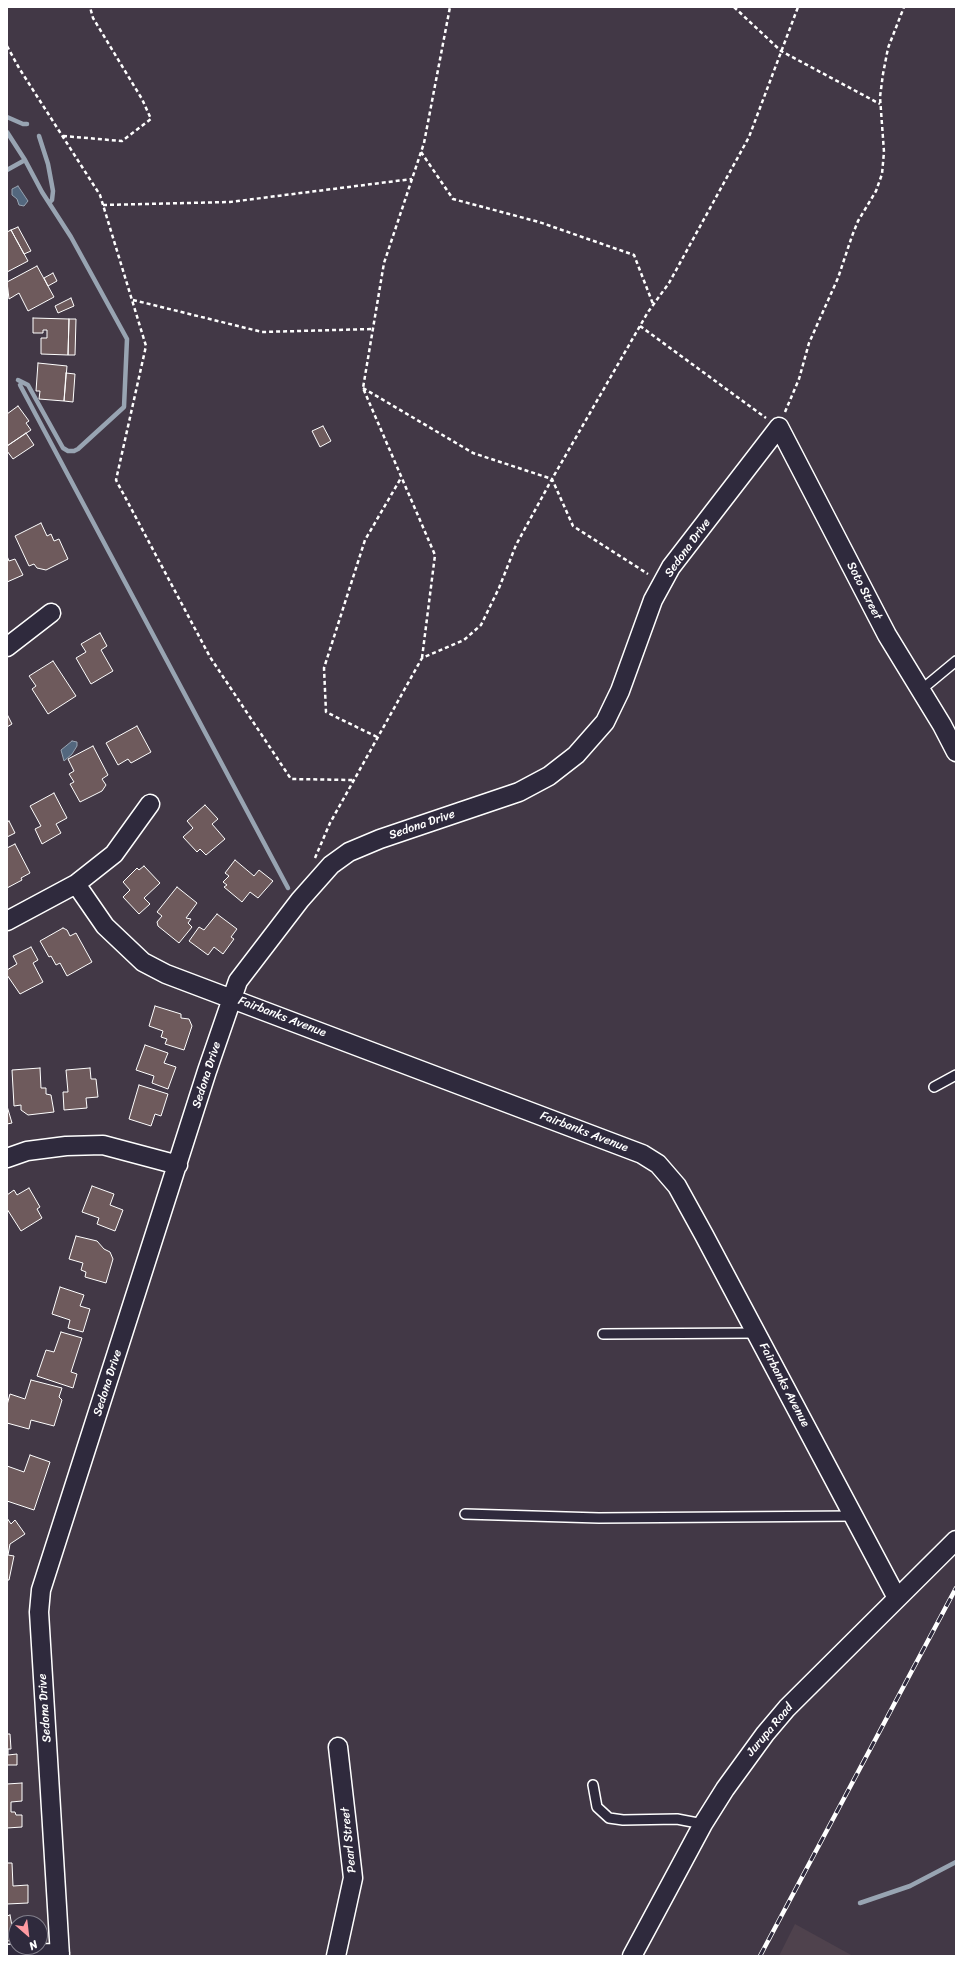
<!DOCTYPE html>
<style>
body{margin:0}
#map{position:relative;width:963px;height:1963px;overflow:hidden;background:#423846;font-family:Sriracha,sans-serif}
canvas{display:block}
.frame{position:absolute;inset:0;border:8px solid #fff;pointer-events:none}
.north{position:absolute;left:8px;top:1915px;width:40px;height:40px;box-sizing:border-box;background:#2f2a3d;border:1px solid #827f8b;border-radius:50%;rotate:152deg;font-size:11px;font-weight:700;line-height:16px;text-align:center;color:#fff}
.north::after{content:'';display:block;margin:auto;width:14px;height:18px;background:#ff9aa2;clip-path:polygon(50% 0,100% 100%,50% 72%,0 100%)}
</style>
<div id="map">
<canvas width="963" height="1963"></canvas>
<div class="frame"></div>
<div class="north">N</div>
</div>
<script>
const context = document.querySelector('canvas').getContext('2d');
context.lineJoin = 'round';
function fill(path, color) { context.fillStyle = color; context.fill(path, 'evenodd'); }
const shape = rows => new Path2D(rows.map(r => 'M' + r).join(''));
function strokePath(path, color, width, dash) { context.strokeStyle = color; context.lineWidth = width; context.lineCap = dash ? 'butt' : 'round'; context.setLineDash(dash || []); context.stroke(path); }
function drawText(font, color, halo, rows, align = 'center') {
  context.font = font + ' Sriracha,sans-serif'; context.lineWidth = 3; context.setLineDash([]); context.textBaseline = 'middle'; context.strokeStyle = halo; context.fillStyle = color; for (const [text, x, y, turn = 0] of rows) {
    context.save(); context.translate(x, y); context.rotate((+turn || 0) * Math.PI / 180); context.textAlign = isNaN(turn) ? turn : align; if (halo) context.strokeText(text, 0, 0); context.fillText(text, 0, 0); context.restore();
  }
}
const built = shape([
 [795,1924,853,1956,779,1956]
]);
const water = shape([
 [18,186,28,201,24,206,19,205,17,199,12,195,12,189,18,186],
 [72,741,77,742,77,746,72,754,64,761,61,750,72,741]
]);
const stream = shape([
 [7,117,23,124,27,124],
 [7,132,25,160],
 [39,136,48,164,53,191,52,200,49,203],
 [7,170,25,160,42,192,71,237,127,339,124,407,78,449,74,451,68,451,63,448,28,385,18,380],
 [20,385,288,888],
 [860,1903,910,1886,956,1862]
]);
const building = shape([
 [18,227,31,251,24,254,11,230,18,227],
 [11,230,28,261,7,272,7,232,11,230],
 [37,266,54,297,28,311,19,293,9,299,7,282,37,266],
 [53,273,57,281,48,286,44,278,53,273],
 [71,298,74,306,58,313,55,306,71,298],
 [33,318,69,319,68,355,41,354,41,338,47,338,47,330,43,330,43,333,33,333,33,318],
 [69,319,76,319,75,355,68,355,69,319],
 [38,363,67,366,64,401,39,399,40,391,36,391,38,363],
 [66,373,75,374,73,402,64,401,66,373],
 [18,406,29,421,26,423,31,430,7,446,7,414,18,406],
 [323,426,331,441,320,447,312,431,323,426],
 [26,433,34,445,13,459,7,451,7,446,26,433],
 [41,523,47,536,51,534,54,541,59,539,68,559,46,570,37,568,34,564,29,566,15,536,41,523],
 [7,556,9,561,15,559,23,575,7,582,7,556],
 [100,633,107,646,101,650,113,671,91,684,76,658,86,652,81,644,100,633],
 [53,661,76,696,48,714,32,689,36,686,29,676,53,661],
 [7,714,12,724,7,727,7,714],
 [137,726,151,752,131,763,128,759,118,765,106,743,137,726],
 [93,746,108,775,102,779,106,785,102,791,80,802,70,784,74,782,69,774,74,771,68,759,93,746],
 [54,793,67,818,56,824,61,833,42,844,35,829,41,826,30,806,54,793],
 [205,805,218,819,212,824,225,839,206,855,200,849,197,852,183,837,193,828,187,821,205,805],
 [9,821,15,833,7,837,7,822,9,821],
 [15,844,30,873,21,878,22,880,7,888,7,848,15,844],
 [235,860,254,876,259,870,273,881,258,898,250,892,242,902,224,887,227,885,223,882,229,876,225,873,235,860],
 [144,866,160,883,144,898,150,904,139,914,123,897,130,890,123,882,137,868,139,870,144,866],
 [177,887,197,903,186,918,191,919,188,923,192,927,179,943,158,926,157,922,162,916,157,912,177,887],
 [217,914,237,929,231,937,234,939,223,954,214,947,208,955,189,941,199,927,204,930,217,914],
 [63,928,67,930,70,936,76,933,92,962,67,976,60,963,56,965,51,956,49,957,40,941,63,928],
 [31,947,38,960,33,963,43,982,20,994,7,975,7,970,17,964,13,956,31,947],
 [155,1006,181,1014,181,1018,189,1019,192,1026,184,1050,165,1044,167,1039,161,1037,163,1031,149,1026,155,1006],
 [145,1045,168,1053,164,1063,176,1067,168,1089,152,1083,154,1076,136,1070,145,1045],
 [40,1068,41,1088,46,1088,46,1094,51,1095,54,1112,28,1115,21,1110,21,1105,14,1106,12,1070,40,1068],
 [90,1068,91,1079,96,1079,98,1097,86,1098,87,1108,64,1110,63,1092,68,1092,66,1070,90,1068],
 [139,1085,168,1094,161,1116,155,1114,151,1126,129,1119,139,1085],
 [7,1106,12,1123,7,1124,7,1106],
 [92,1186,114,1194,110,1205,123,1210,115,1231,97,1224,99,1218,82,1212,92,1186],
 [29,1188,40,1207,37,1209,42,1218,21,1231,7,1209,7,1195,14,1190,17,1195,29,1188],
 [76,1236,97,1241,104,1249,110,1252,113,1259,106,1283,85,1277,86,1272,81,1270,83,1263,69,1259,76,1236],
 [60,1287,84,1295,80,1306,90,1309,83,1332,68,1328,70,1320,52,1314,60,1287],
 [61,1332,82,1338,71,1372,77,1374,73,1388,37,1376,46,1350,54,1352,61,1332],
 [31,1380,62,1388,59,1397,62,1400,54,1426,31,1420,29,1429,7,1423,7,1405,10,1394,25,1399,31,1380],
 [30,1455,50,1462,34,1510,7,1501,7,1466,24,1472,30,1455],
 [7,1518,11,1524,15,1520,25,1534,10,1544,8,1555,14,1556,9,1580,7,1580,7,1518],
 [7,1734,10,1734,11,1749,8,1749,8,1755,17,1754,17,1765,7,1765,7,1734],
 [22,1783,22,1801,11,1802,11,1812,15,1812,16,1815,22,1815,22,1827,7,1828,7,1784,22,1783],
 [7,1863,12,1863,13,1886,28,1885,28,1903,7,1904,7,1863],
 [10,1915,12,1926,16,1927,16,1940,7,1941,7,1916,10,1915]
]);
const path = shape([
 [734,7,781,51,880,104],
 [7,46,19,68,100,195,146,346,116,480,210,657,291,779,353,780],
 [63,136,122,141,151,119,142,99,93,18,90,7],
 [421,152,453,199,539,222,634,255,653,304],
 [103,205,230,202,412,179],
 [133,300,262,332,373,329],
 [640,326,766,418],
 [363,388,473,453,552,479,573,526,648,574],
 [785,412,799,379,809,343,838,278,852,236,858,221,876,191,882,174,884,152,880,97,883,74,888,48,904,7],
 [422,658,435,555,363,388,384,263,424,143,450,7],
 [377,737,326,712,324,668,365,540,401,478],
 [315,858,330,823,422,658,464,640,481,625,499,588,516,545,552,479,648,312,669,283,749,137,798,7]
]);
const service = shape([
 [921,690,956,661],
 [934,1087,956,1075],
 [603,1334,756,1333],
 [465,1514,599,1518,853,1516],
 [593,1785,597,1807,609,1818,623,1820,677,1819,703,1824]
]);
const minor = shape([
 [7,647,51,613],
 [76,884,105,926,143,962,166,974,642,1154,658,1164,677,1186,704,1235,897,1598],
 [7,921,76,884,114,854,150,804],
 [7,1158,27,1151,66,1146,103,1145,178,1165],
 [7,1954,60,1953],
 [60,1956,39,1612,41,1590,207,1071,238,981,300,900,331,865,349,852,380,839,519,792,549,776,576,755,605,722,620,691,653,600,671,567,779,427,887,635,942,725,956,752],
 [336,1956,353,1878,338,1747],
 [632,1956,703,1824,725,1789,765,1734,787,1708,956,1540]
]);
const rail = shape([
 [760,1956,956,1588]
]);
const streetNames = [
 ["Sedona Drive",688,548,-54],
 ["Soto Street",864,591,63],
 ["Sedona Drive",422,825,-19],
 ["Fairbanks Avenue",282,1017,21],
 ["Sedona Drive",207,1075,-72],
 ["Fairbanks Avenue",584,1132,21],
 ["Sedona Drive",108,1383,-72],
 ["Fairbanks Avenue",784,1385,62],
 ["Sedona Drive",45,1708,-94],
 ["Jurupa Road",770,1730,-50],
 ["Pearl Street",349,1840,-96]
];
fill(built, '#4f424d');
fill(water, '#53677e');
strokePath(water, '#98a4b2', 1);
strokePath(stream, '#98a4b2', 4.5);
fill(building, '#6e5a5c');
strokePath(building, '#fff', 1);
strokePath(service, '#fff', 12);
strokePath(minor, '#fff', 21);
strokePath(path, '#fff', 2.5, [4, 3]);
strokePath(service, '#2f2a3d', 9);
strokePath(minor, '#2f2a3d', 18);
strokePath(rail, '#fff', 4.5);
strokePath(rail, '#2f2a3d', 3, [9]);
drawText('12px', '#fff', '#2f2a3d', streetNames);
</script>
